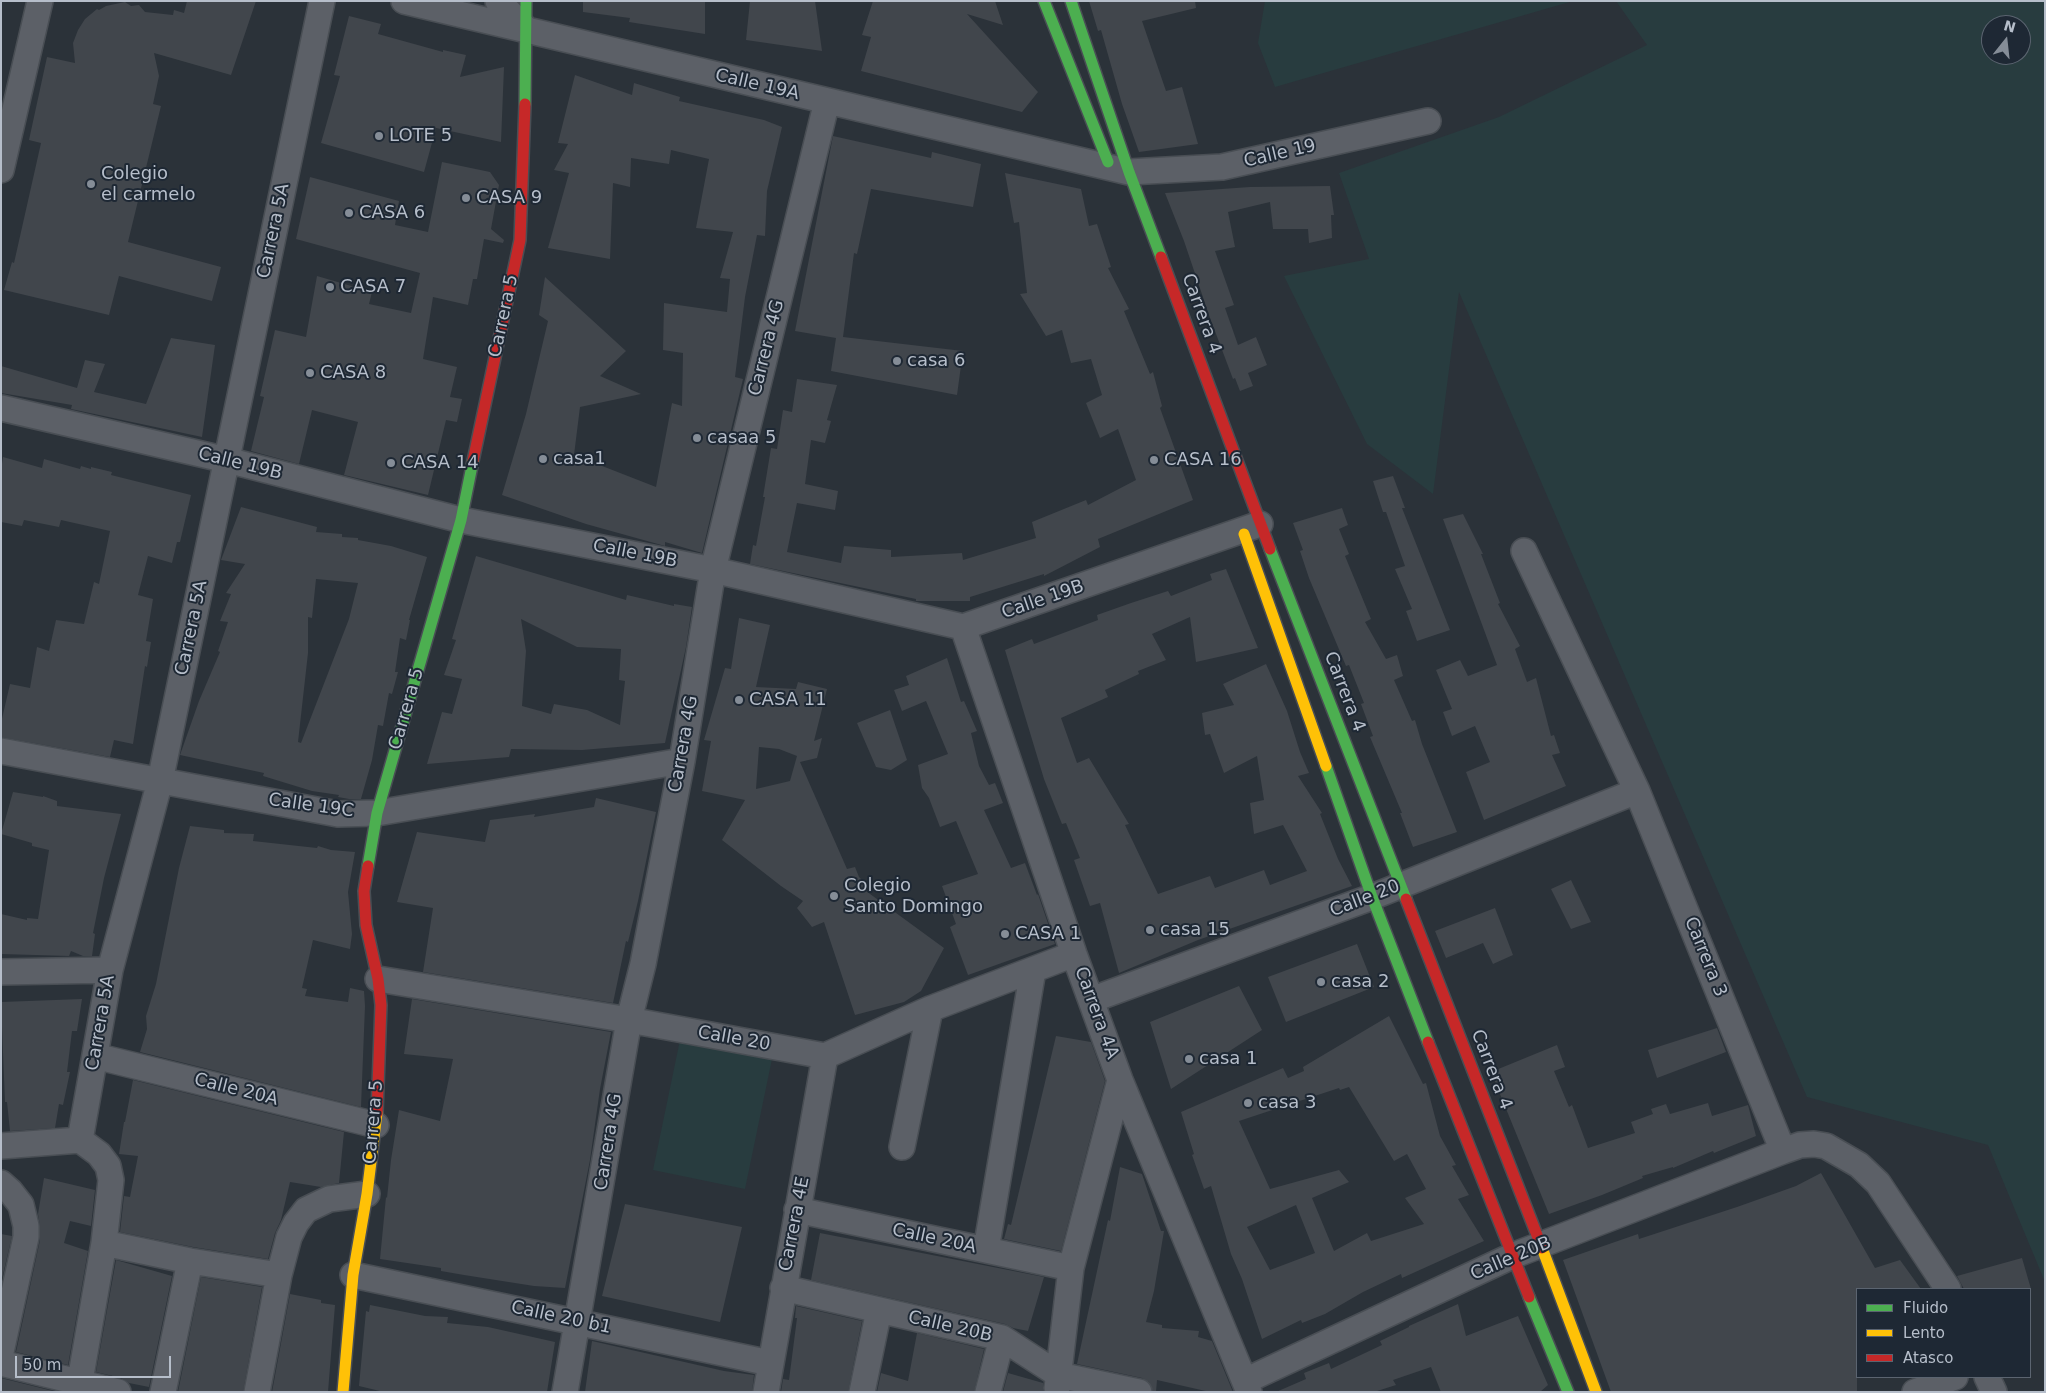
<!DOCTYPE html>
<style>
body{margin:0}
#map{position:relative;width:2046px;height:1393px;overflow:hidden;background:#2b3239;font-family:"DejaVu Sans",sans-serif}
canvas{display:block}
.frame{position:absolute;inset:0;border:2px solid #b6beca;pointer-events:none}
.legend{position:absolute;left:1856px;top:1288px;width:175px;height:90px;box-sizing:border-box;background:#1e2834;border:1px solid #5b6470;margin:0;padding:6px 9px;list-style:none;font-size:15px;color:#b6beca}
.legend li{display:flex;align-items:center;gap:10px;height:25px}
.legend b{width:25px;border:1px solid #5b6470}
.north{position:absolute;left:1981px;top:15px;width:50px;height:50px;box-sizing:border-box;background:#1e2834;border:1px solid #5b6470;border-radius:50%;rotate:16deg;font-size:14px;font-weight:700;line-height:20px;text-align:center;color:#b6beca}
.north::after{content:'';display:block;margin:auto;width:18px;height:22px;background:#858d97;clip-path:polygon(50% 0,100% 100%,50% 72%,0 100%)}
.scale{position:absolute;left:15px;top:1356px;width:156px;height:22px;box-sizing:border-box;border:2px solid #b6beca;border-top:0;padding-left:6px;font-size:15px;line-height:18px;white-space:nowrap;color:#b6beca;-webkit-text-stroke:4px #1e2834;paint-order:stroke}
</style>
<div id="map">
<canvas width="2046" height="1393"></canvas>
<div class="frame"></div>
<ul class="legend">
<li><b style="height:6px;background:#4caf50"></b>Fluido</li>
<li><b style="height:6px;background:#ffc107"></b>Lento</li>
<li><b style="height:6px;background:#c62828"></b>Atasco</li>
</ul>
<div class="north">N</div>
<div class="scale">50 m</div>
</div>
<script>
const context = document.querySelector('canvas').getContext('2d');
context.lineJoin = 'round';
function fill(path, color) { context.fillStyle = color; context.fill(path, 'evenodd'); }
const shape = rows => new Path2D(rows.map(r => 'M' + r).join(''));
function strokePath(path, color, width, dash) { context.strokeStyle = color; context.lineWidth = width; context.lineCap = dash ? 'butt' : 'round'; context.setLineDash(dash || []); context.stroke(path); }
function drawText(font, color, halo, rows, align = 'center') {
  context.font = font + ' "DejaVu Sans",sans-serif'; context.lineWidth = 4; context.setLineDash([]); context.textBaseline = 'middle'; context.strokeStyle = halo; context.fillStyle = color; for (const [text, x, y, turn = 0] of rows) {
    context.save(); context.translate(x, y); context.rotate((+turn || 0) * Math.PI / 180); context.textAlign = isNaN(turn) ? turn : align; if (halo) context.strokeText(text, 0, 0); context.fillText(text, 0, 0); context.restore();
  }
}
const green = shape([
 [1265,1,1573,1,1275,87,1258,43],
 [1616,1,2045,1,2045,1282,1988,1145,1807,1097,1459,292,1433,494,1367,444,1284,276,1369,259,1339,173,1499,117,1647,45],
 [1991,25,2021,25,2021,55,1991,55],
 [680,1040,772,1059,745,1189,653,1170]
]);
const building = shape([
 [187,1,256,1,231,75,154,53,159,76,153,104,161,106,128,242,221,267,212,301,119,276,109,315,4,290,12,262,14,263,41,143,29,140,47,57,75,63,73,43,78,30,85,19,97,9,99,10,106,6,125,2,131,6,139,5,145,12,173,15,174,10,184,13],
 [583,1,705,1,705,34,629,22,630,18,583,12],
 [750,1,815,1,822,51,746,40],
 [873,1,995,1,1003,25,967,14,1038,92,1022,112,861,71,871,37,862,35],
 [1089,1,1195,1,1196,8,1142,21,1166,91,1182,87,1198,144,1139,152,1122,104,1101,30,1098,31],
 [349,16,381,24,378,34,443,52,443,50,466,55,460,77,504,67,501,142,436,128,424,172,321,143,340,76,334,75],
 [575,75,632,95,634,83,680,97,679,101,764,120,782,127,767,191,765,236,757,235,745,297,735,377,743,379,702,553,665,542,665,546,586,524,502,495,526,414,548,321,539,315,545,277,626,351,600,376,641,394,580,407,574,455,656,487,672,403,682,406,683,353,663,350,664,303,727,312,730,279,720,278,733,232,696,228,709,159,671,150,669,164,631,158,630,187,613,183,610,259,548,248,569,173,554,170,568,144,558,143],
 [833,136,931,158,932,152,981,164,973,207,871,189,857,254,854,253,843,337,963,351,957,395,831,371,836,338,795,331],
 [442,162,490,172,499,185,491,229,504,240,503,243,484,239,477,279,473,279,468,305,433,297,423,359,457,367,450,397,462,399,457,422,446,420,428,495,344,475,358,422,312,410,299,464,251,451,264,397,260,396,275,330,306,337,317,276,372,292,369,304,411,313,420,273,296,239,310,177,399,201,395,225,428,232],
 [1005,173,1081,189,1089,226,1097,224,1111,267,1108,268,1129,309,1124,311,1150,374,1153,372,1162,406,1160,408,1193,500,1098,539,1100,547,1044,576,1044,574,970,597,970,601,916,601,916,599,750,564,753,545,756,546,765,497,763,497,771,448,777,449,783,410,792,412,797,379,837,385,827,420,831,421,825,443,811,440,805,484,838,491,835,510,797,503,787,552,841,563,844,546,891,550,891,557,962,553,963,560,1036,538,1032,522,1086,500,1088,505,1136,480,1118,429,1100,438,1086,403,1102,395,1091,359,1071,363,1062,330,1046,336,1020,294,1027,293,1019,222,1014,223],
 [1330,186,1334,215,1331,215,1332,238,1309,243,1308,229,1273,229,1270,202,1228,212,1235,247,1215,251,1234,305,1225,308,1238,345,1256,337,1267,365,1248,373,1253,386,1240,391,1235,378,1233,379,1210,318,1184,241,1165,193,1250,187],
 [171,338,215,345,202,437,71,409,72,405,1,393,1,366,77,388,85,360,105,364,94,392,146,404],
 [3,457,42,468,44,459,80,469,81,466,91,469,91,467,112,472,111,475,191,495,180,542,177,542,172,563,148,556,138,595,153,599,146,641,151,642,147,667,145,666,133,744,114,740,110,757,1,737,1,723,10,684,30,688,37,647,49,651,56,620,84,624,94,582,99,584,110,531,61,520,59,527,24,520,22,526,1,522,1,470],
 [1393,476,1405,508,1402,508,1450,630,1417,641,1406,611,1412,609,1395,569,1405,566,1386,512,1383,512,1373,481],
 [241,507,317,527,316,532,342,534,342,537,358,538,358,540,391,546,427,557,409,620,410,620,406,640,400,638,395,672,398,672,392,694,389,693,383,726,378,725,372,760,361,799,349,799,338,797,339,795,312,791,263,776,264,773,180,755,199,701,220,652,218,651,228,622,220,621,231,594,226,593,245,564,221,560],
 [316,579,358,583,349,619,301,743,298,742,308,653,308,617,312,618],
 [1342,508,1348,525,1339,529,1349,554,1345,556,1371,619,1365,622,1386,659,1397,655,1403,676,1394,680,1412,721,1415,720,1422,744,1457,832,1413,847,1400,813,1402,813,1370,737,1373,736,1361,704,1364,703,1349,665,1346,666,1309,578,1300,551,1303,550,1293,523],
 [1463,514,1483,554,1481,554,1500,603,1498,604,1520,646,1515,649,1527,682,1536,678,1551,736,1554,735,1560,753,1552,755,1566,786,1484,820,1466,772,1490,762,1475,726,1452,736,1443,712,1452,709,1436,670,1460,660,1468,676,1497,665,1443,519],
 [476,556,626,600,627,595,674,606,674,604,692,607,686,647,665,743,582,750,511,749,509,757,427,764,442,712,452,714,462,679,444,675,456,640,452,639],
 [521,619,577,647,621,649,619,680,625,681,620,725,587,710,554,704,551,714,522,706,526,651],
 [1226,569,1258,648,1196,662,1190,617,1152,634,1166,660,1138,671,1139,674,1105,690,1108,697,1061,718,1077,763,1089,758,1129,824,1125,825,1158,894,1210,876,1215,888,1264,870,1270,885,1307,871,1283,825,1254,834,1250,803,1264,800,1257,756,1224,773,1210,734,1205,735,1202,713,1234,705,1223,684,1266,664,1287,711,1300,752,1309,773,1298,776,1322,813,1320,814,1338,859,1352,886,1198,940,1119,973,1100,903,1090,906,1074,860,1080,858,1066,823,1062,824,1044,779,1005,650,1032,639,1034,644,1098,620,1097,615,1131,603,1168,591,1171,596,1212,580,1210,574],
 [739,618,770,625,756,687,796,689,798,682,827,689,814,741,822,738,817,758,800,762,847,869,855,867,859,877,869,887,866,891,944,948,921,991,904,1002,855,1015,824,922,812,927,797,908,803,901,781,886,722,840,745,800,702,791,711,741,704,740,725,668,731,669],
 [759,747,779,749,797,756,790,781,756,789],
 [947,658,961,702,964,701,977,731,971,733,979,766,989,785,995,783,1003,803,984,810,1011,868,1025,863,1037,895,1038,894,1055,944,968,975,950,927,956,924,942,886,978,874,956,821,940,827,929,798,922,788,918,765,948,754,926,701,902,711,894,690,909,685,906,676],
 [890,710,907,760,891,770,876,767,857,723],
 [13,792,43,797,43,796,57,801,57,806,121,814,104,878,93,933,95,934,92,956,83,956,71,951,69,956,1,954,1,914,27,920,27,918,38,919,49,850,32,846,32,843,1,834],
 [596,798,656,812,638,901,628,942,626,941,613,1003,423,972,433,908,397,902,417,832,485,842,490,820,535,814,534,817,594,807],
 [190,826,224,830,224,833,254,834,253,841,317,848,318,846,331,850,355,852,348,892,352,934,350,949,313,940,302,988,307,989,305,996,348,1002,350,988,364,991,365,1006,361,1107,140,1052,147,1029,146,1016,156,984,179,868],
 [1571,880,1591,922,1571,929,1551,889],
 [1495,908,1513,955,1493,964,1483,943,1446,958,1435,931],
 [1357,944,1374,987,1286,1022,1268,977],
 [1239,986,1262,1030,1171,1089,1150,1022],
 [82,999,77,1031,72,1031,67,1072,70,1072,63,1105,59,1104,55,1128,10,1131,7,1102,5,1102,1,1002],
 [412,999,611,1032,600,1089,590,1160,565,1288,534,1286,464,1275,441,1271,441,1268,380,1259,386,1197,387,1198,391,1160,399,1110,440,1121,453,1059,404,1054],
 [1389,1016,1423,1084,1426,1083,1440,1136,1456,1165,1452,1166,1469,1195,1458,1199,1484,1241,1402,1278,1401,1274,1363,1292,1325,1314,1302,1323,1301,1320,1262,1339,1242,1279,1231,1254,1211,1186,1204,1189,1192,1155,1194,1154,1181,1112,1283,1068,1288,1078,1304,1071,1303,1067],
 [1349,1087,1394,1161,1407,1154,1426,1189,1405,1198,1424,1224,1371,1241,1367,1233,1334,1251,1312,1198,1349,1182,1339,1170,1270,1189,1239,1121,1339,1088,1340,1090],
 [1296,1205,1315,1253,1270,1270,1247,1227],
 [1717,1028,1726,1052,1657,1078,1648,1050],
 [1056,1036,1091,1042,1105,1081,1061,1251,1004,1239,1008,1224,1011,1225],
 [1557,1045,1565,1067,1554,1071,1569,1107,1572,1105,1588,1148,1635,1133,1631,1122,1653,1114,1651,1109,1666,1104,1670,1114,1708,1103,1712,1116,1748,1105,1756,1136,1714,1153,1713,1151,1673,1168,1673,1167,1642,1176,1643,1178,1602,1195,1549,1214,1491,1072],
 [133,1080,344,1132,339,1183,321,1187,290,1182,281,1220,275,1233,268,1259,193,1247,120,1232,124,1196,130,1197,138,1156,119,1154,124,1122,125,1122],
 [1120,1167,1142,1174,1161,1231,1164,1231,1154,1291,1146,1322,1162,1325,1162,1328,1199,1331,1198,1337,1212,1341,1233,1392,1210,1392,1157,1380,1156,1392,1153,1392,1149,1382,1142,1378,1077,1364,1108,1220,1110,1221],
 [1821,1173,1875,1268,1900,1260,1921,1289,1857,1289,1857,1392,1611,1392,1563,1260,1638,1234,1639,1239,1737,1207,1796,1186],
 [44,1178,95,1190,91,1226,70,1221,64,1243,88,1251,68,1365,16,1352,40,1240,40,1226,38,1214],
 [625,1204,742,1227,720,1322,602,1296],
 [820,1233,1044,1277,1028,1331,1013,1328,1005,1324,811,1280],
 [1,1234,12,1236,1,1283],
 [2022,1258,2031,1289,1964,1289,1957,1276],
 [116,1260,172,1276,149,1387,129,1383,121,1378,96,1372],
 [201,1277,262,1287,243,1392,178,1392],
 [290,1294,321,1300,321,1303,335,1305,328,1392,272,1392],
 [1458,1304,1466,1336,1518,1316,1548,1385,1540,1392,1441,1392,1431,1367,1393,1380,1396,1385,1374,1392,1276,1392,1306,1379,1304,1373,1329,1363,1331,1369,1382,1345,1380,1341,1409,1327,1409,1326],
 [370,1305,425,1316,448,1317,447,1323,488,1327,555,1342,547,1392,384,1392,359,1386,366,1311,369,1312],
 [796,1306,862,1321,848,1392,781,1392,783,1379,789,1380,797,1318,795,1318],
 [917,1333,984,1349,974,1392,877,1392,881,1373,908,1381],
 [592,1341,724,1371,754,1375,752,1392,585,1392],
 [1008,1373,1043,1383,1043,1392,1003,1392],
 [1,1378,57,1392,1,1392]
]);
const street = shape([
 [404,1,1129,172,1222,167,1428,121],
 [498,1,527,30],
 [1,170,40,1],
 [1,408,227,460,461,520,713,570,963,627,1260,524],
 [1524,551,1637,791,1783,1151,1800,1145,1814,1144,1826,1146,1859,1165,1878,1183,1948,1289],
 [963,627,1074,954,1120,1080,1249,1392],
 [1,751,338,814,377,813,682,761],
 [1,972,110,970],
 [378,979,629,1020,825,1056,930,1009,1074,954],
 [1091,1000,1372,897,1637,791],
 [95,1056,376,1125],
 [80,1140,110,970,160,781,322,1],
 [1,1146,80,1140],
 [902,1147,930,1009],
 [1,1183,10,1191,21,1205,26,1226,26,1237,1,1352],
 [797,1210,1071,1268],
 [104,1243,190,1261,279,1275],
 [986,1250,1033,970],
 [353,1275,770,1363],
 [783,1288,1002,1338,1059,1375,1139,1392],
 [1,1363,118,1392],
 [1987,1377,1994,1392],
 [80,1381,104,1243,111,1180,108,1166,99,1154,80,1140],
 [1245,1381,1512,1256,1783,1151],
 [1057,1388,1071,1268,1120,1080],
 [163,1392,190,1261],
 [257,1392,279,1275,289,1237,296,1223,306,1210,329,1199,367,1194],
 [565,1392,629,1020,643,964,682,761,713,570,827,101],
 [766,1392,825,1056],
 [862,1392,879,1310],
 [988,1392,1002,1338],
 [1915,1392,1955,1377]
]);
const fast = shape([
 [1044,1,1108,162],
 [1071,1,1129,172,1161,257],
 [525,104,526,1],
 [1270,549,1406,899],
 [1326,766,1372,897,1428,1042],
 [368,866,377,813,461,520,473,461],
 [1529,1297,1568,1392]
]);
const slow = shape([
 [1244,534,1326,766],
 [1542,1248,1596,1392],
 [343,1392,353,1275,367,1194,377,1113]
]);
const jam = shape([
 [1161,257,1270,549],
 [473,461,520,240,525,104],
 [368,866,364,891,366,925,378,979,381,1005,377,1113],
 [1406,899,1542,1248],
 [1428,1042,1529,1297]
]);
const markers = [
 [379,136,5,"#858d97"],
 [91,184,5,"#858d97"],
 [466,198,5,"#858d97"],
 [349,213,5,"#858d97"],
 [330,287,5,"#858d97"],
 [897,361,5,"#858d97"],
 [310,373,5,"#858d97"],
 [697,438,5,"#858d97"],
 [543,459,5,"#858d97"],
 [1154,460,5,"#858d97"],
 [391,463,5,"#858d97"],
 [739,700,5,"#858d97"],
 [834,896,5,"#858d97"],
 [1150,930,5,"#858d97"],
 [1005,934,5,"#858d97"],
 [1321,982,5,"#858d97"],
 [1189,1059,5,"#858d97"],
 [1248,1103,5,"#858d97"]
];
const streetNames = [
 ["Calle 19A",757,85,13],
 ["Calle 19",1280,154,-13],
 ["Carrera 5A",274,231,-78],
 ["Carrera 4",1201,314,70],
 ["Carrera 5",504,316,-78],
 ["Carrera 4G",767,348,-76],
 ["Calle 19B",240,464,14],
 ["Calle 19B",635,554,11],
 ["Calle 19B",1043,600,-19],
 ["Carrera 5A",192,628,-78],
 ["Carrera 4",1344,692,69],
 ["Carrera 5",407,709,-74],
 ["Carrera 4G",684,744,-80],
 ["Calle 19C",311,806,8],
 ["Calle 20",1365,899,-21],
 ["Carrera 3",1705,957,68],
 ["Carrera 4A",1096,1013,70],
 ["Carrera 5A",101,1023,-80],
 ["Calle 20",734,1039,10],
 ["Carrera 4",1491,1070,69],
 ["Calle 20A",236,1090,14],
 ["Carrera 5",374,1122,-85],
 ["Carrera 4G",609,1142,-81],
 ["Carrera 4E",795,1224,-79],
 ["Calle 20A",934,1239,12],
 ["Calle 20B",1511,1259,-23],
 ["Calle 20 b1",561,1318,12],
 ["Calle 20B",950,1327,13]
];
const poiNames = [
 ["LOTE 5",389,136],
 ["Colegio",101,174],
 ["el carmelo",101,195],
 ["CASA 9",476,198],
 ["CASA 6",359,213],
 ["CASA 7",340,287],
 ["casa 6",907,361],
 ["CASA 8",320,373],
 ["casaa 5",707,438],
 ["casa1",553,459],
 ["CASA 16",1164,460],
 ["CASA 14",401,463],
 ["CASA 11",749,700],
 ["Colegio",844,886],
 ["Santo Domingo",844,907],
 ["casa 15",1160,930],
 ["CASA 1",1015,934],
 ["casa 2",1331,982],
 ["casa 1",1199,1059],
 ["casa 3",1258,1103]
];
fill(green, '#283c3f');
fill(building, '#41464c');
strokePath(street, '#494e54', 28);
strokePath(fast, '#494e54', 14);
strokePath(slow, '#494e54', 14);
strokePath(jam, '#494e54', 14);
strokePath(street, '#5c6067', 25);
strokePath(fast, '#4caf50', 11);
strokePath(slow, '#ffc107', 11);
strokePath(jam, '#c62828', 11);
for (const [x, y, r, color] of markers) { const dot = new Path2D(); dot.arc(x, y, r, 0, 2 * Math.PI); context.fillStyle = color; context.fill(dot); strokePath(dot, '#1e2834', 2); }
drawText('18px', '#b6beca', '#1e2834', streetNames);
drawText('18px', '#b6beca', '#1e2834', poiNames, 'left');
</script>
